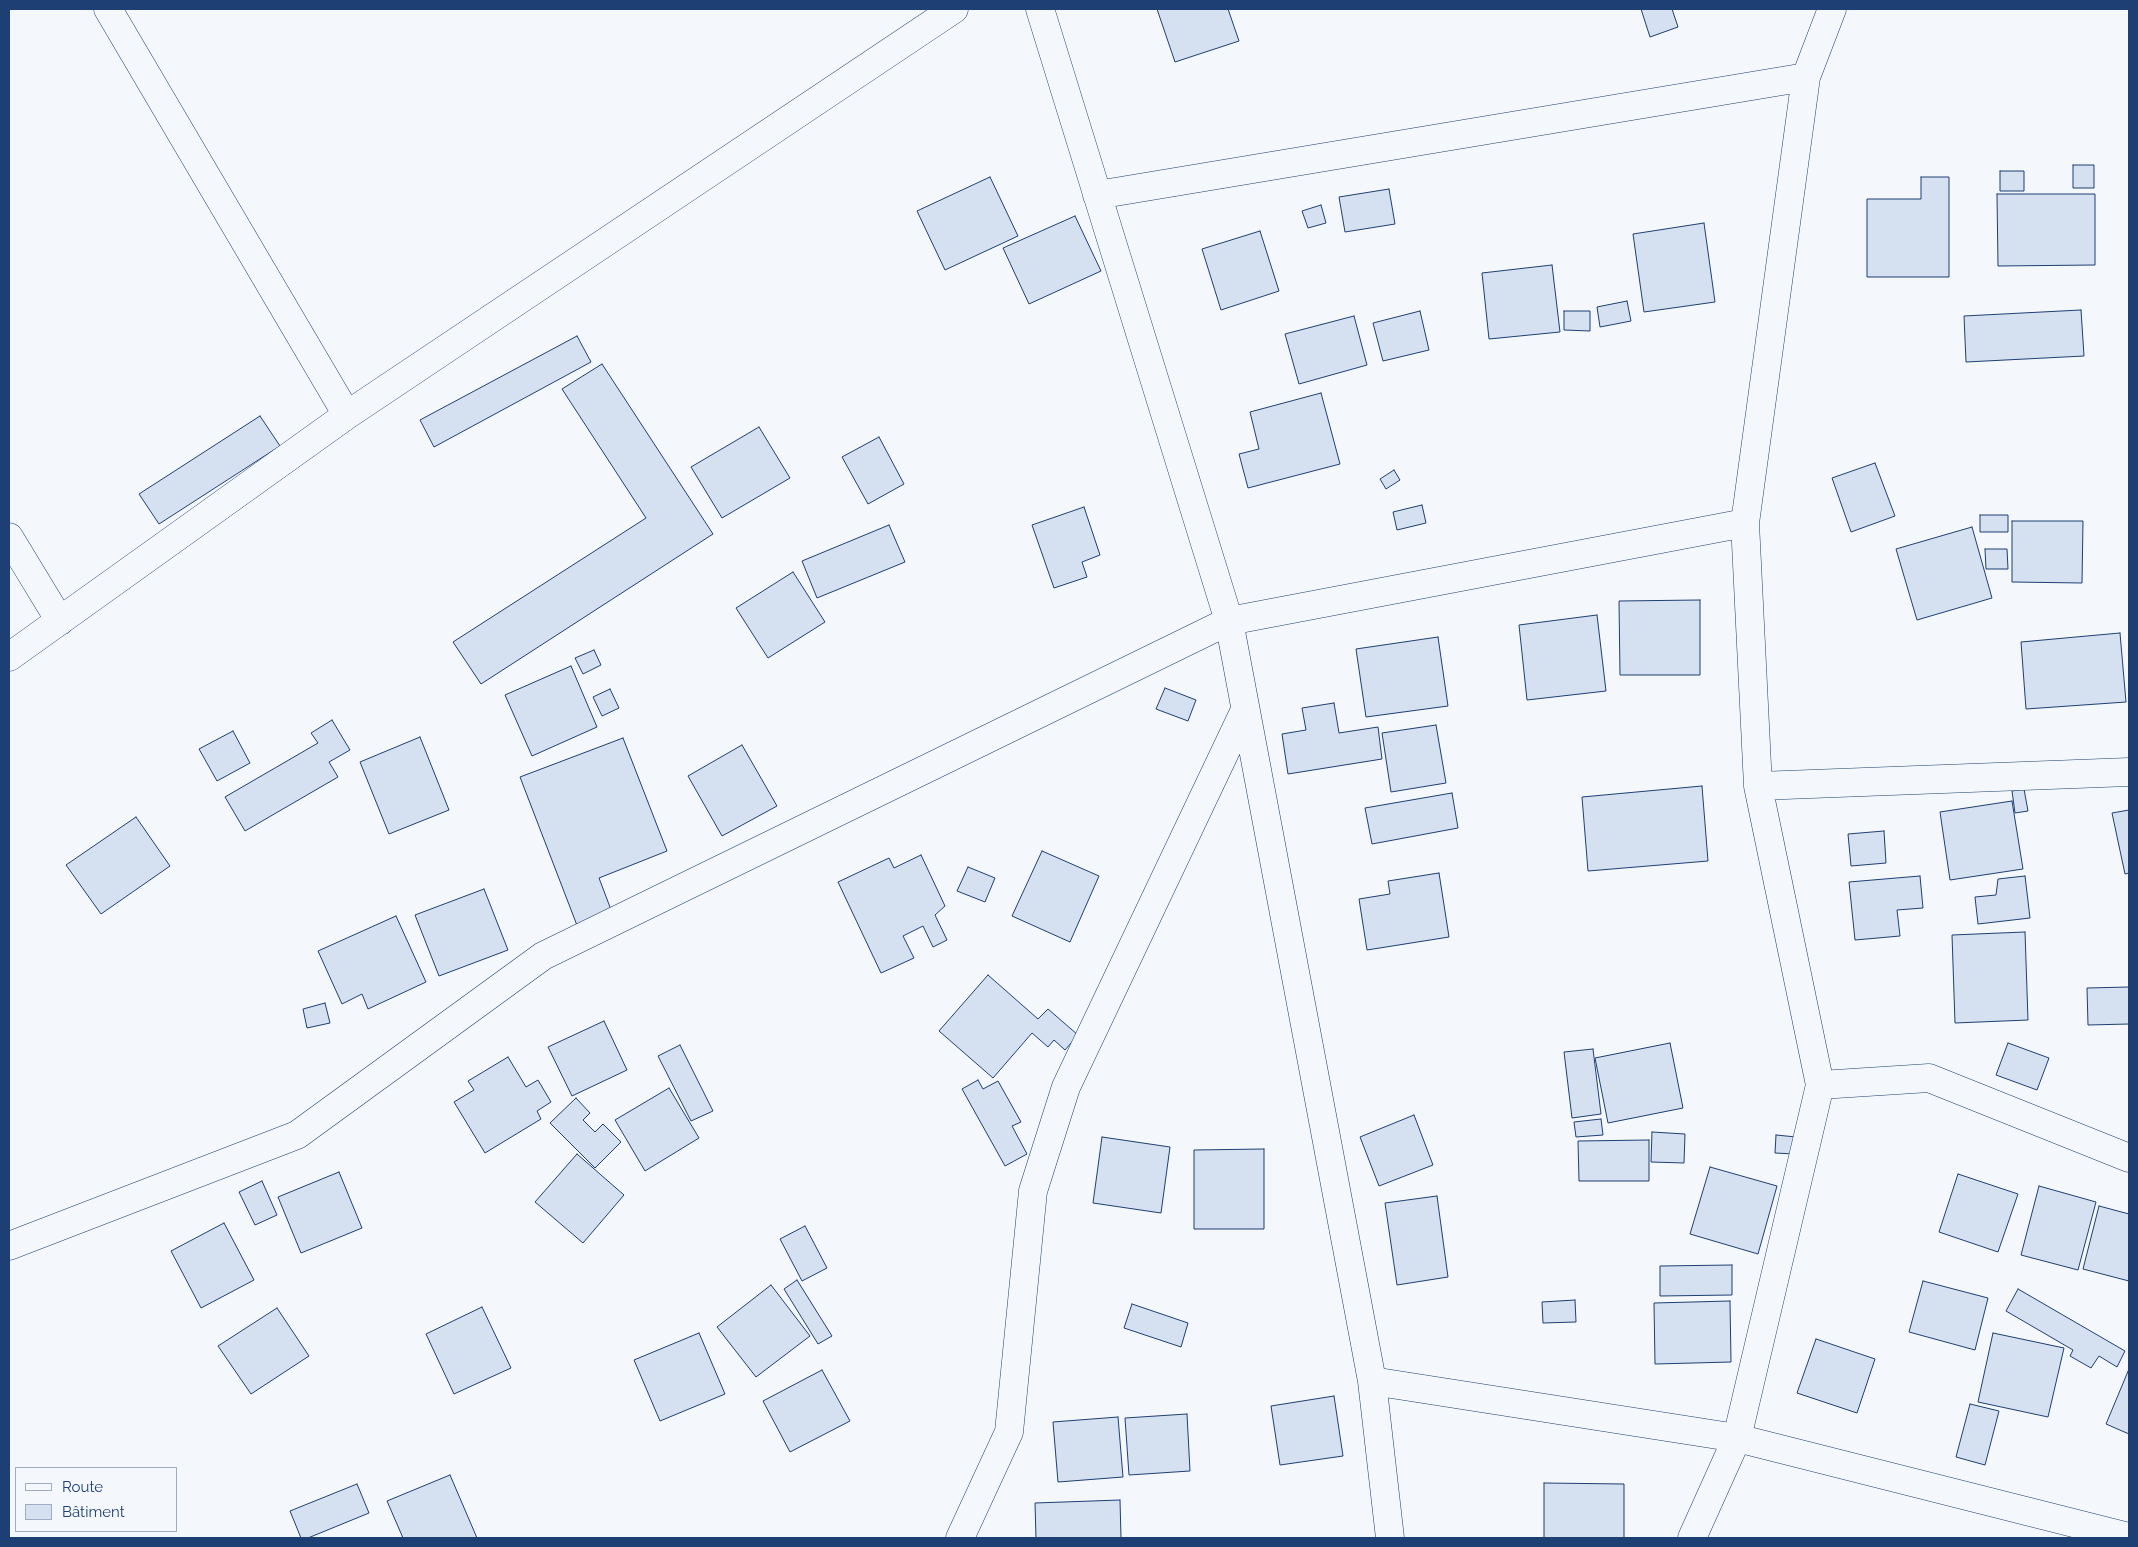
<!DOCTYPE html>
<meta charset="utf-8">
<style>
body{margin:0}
#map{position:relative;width:2138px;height:1547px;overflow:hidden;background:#f4f7fb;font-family:Raleway,sans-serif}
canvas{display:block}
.frame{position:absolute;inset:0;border:10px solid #1d3f73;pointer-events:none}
.legend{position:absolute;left:15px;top:1467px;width:162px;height:65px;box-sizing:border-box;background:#f4f7fb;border:1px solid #9eadc5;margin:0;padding:6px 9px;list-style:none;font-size:15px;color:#1d3f73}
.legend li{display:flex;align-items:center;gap:10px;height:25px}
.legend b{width:25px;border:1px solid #9eadc5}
</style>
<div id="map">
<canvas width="2138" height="1547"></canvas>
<div class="frame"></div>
<ul class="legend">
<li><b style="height:6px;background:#f4f7fb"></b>Route</li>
<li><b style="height:14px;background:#d5e0f0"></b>Bâtiment</li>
</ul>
</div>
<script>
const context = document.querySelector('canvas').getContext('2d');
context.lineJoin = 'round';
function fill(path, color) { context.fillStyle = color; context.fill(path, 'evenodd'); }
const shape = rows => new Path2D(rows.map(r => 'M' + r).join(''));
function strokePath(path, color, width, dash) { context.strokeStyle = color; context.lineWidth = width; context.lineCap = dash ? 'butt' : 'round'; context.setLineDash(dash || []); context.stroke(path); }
const building = shape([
 [1157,9,1228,9,1239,41,1175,62,1157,9],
 [1641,9,1672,9,1678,27,1650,37,1641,9],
 [2073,165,2094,165,2094,188,2073,188,2073,165],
 [2000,171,2024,171,2024,191,2000,191,2000,171],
 [990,177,1018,236,945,270,917,211,990,177],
 [1921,177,1949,177,1949,277,1867,277,1867,199,1921,199,1921,177],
 [1389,189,1395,224,1345,232,1339,197,1389,189],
 [1997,194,2095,194,2095,265,1998,266,1997,194],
 [1321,205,1326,223,1308,228,1302,211,1321,205],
 [1075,216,1101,271,1029,304,1003,248,1075,216],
 [1704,223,1715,302,1644,312,1633,234,1704,223],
 [1260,231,1279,291,1221,310,1202,249,1260,231],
 [1552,265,1560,332,1489,339,1482,273,1552,265],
 [1627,301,1631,321,1600,327,1597,307,1627,301],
 [2081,310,2084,356,1966,362,1964,316,2081,310],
 [1420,311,1429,350,1383,361,1373,323,1420,311],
 [1564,311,1590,311,1590,331,1564,330,1564,311],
 [1354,316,1367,365,1299,384,1285,334,1354,316],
 [577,336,591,362,434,447,420,420,577,336],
 [602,364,713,534,481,684,453,642,646,518,562,389,602,364],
 [1321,393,1340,464,1248,488,1239,454,1259,449,1250,412,1321,393],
 [260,416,280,446,159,524,139,494,260,416],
 [759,427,790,478,722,518,691,467,759,427],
 [879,437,904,484,868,504,842,457,879,437],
 [1875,463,1895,516,1851,532,1832,478,1875,463],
 [1394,470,1400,480,1386,489,1380,479,1394,470],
 [1422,505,1426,523,1397,530,1393,512,1422,505],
 [1084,507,1100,555,1082,562,1087,577,1054,588,1032,525,1084,507],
 [1980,515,2008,515,2008,532,1980,532,1980,515],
 [2012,521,2083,521,2082,583,2012,582,2012,521],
 [889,525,905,562,817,598,802,561,889,525],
 [1972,527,1992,598,1917,620,1896,549,1972,527],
 [1985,549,2007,549,2008,569,1986,569,1985,549],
 [793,572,825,622,768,658,736,608,793,572],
 [1700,600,1700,675,1620,675,1619,601,1700,600],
 [1597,615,1606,691,1527,700,1519,625,1597,615],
 [2120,633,2126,702,2026,709,2021,642,2120,633],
 [1438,637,1448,706,1366,717,1356,649,1438,637],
 [594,650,601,665,583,674,575,658,594,650],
 [571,666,597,727,532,756,505,695,571,666],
 [1165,688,1196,700,1188,721,1156,709,1165,688],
 [610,689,619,708,602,716,593,697,610,689],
 [1334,703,1339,733,1378,727,1382,759,1288,774,1282,734,1306,730,1302,708,1334,703],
 [332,720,350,750,329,762,338,777,245,831,225,797,318,743,311,733,332,720],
 [1436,725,1446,783,1391,792,1382,733,1436,725],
 [233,731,250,763,217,781,199,749,233,731],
 [420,737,449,810,389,834,360,762,420,737],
 [623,738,667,851,599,878,613,915,578,928,520,777,623,738],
 [742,745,777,806,722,836,688,776,742,745],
 [1702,786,1708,861,1588,871,1582,797,1702,786],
 [2024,789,2028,811,2015,813,2012,791,2024,789],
 [1452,793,1458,828,1372,844,1365,808,1452,793],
 [2012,801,2023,869,1950,880,1940,812,2012,801],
 [2129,810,2129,873,2125,874,2112,813,2129,810],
 [136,817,170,866,101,914,66,865,136,817],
 [1884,831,1886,863,1851,866,1848,834,1884,831],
 [1042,851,1099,876,1070,942,1012,916,1042,851],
 [921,855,945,906,935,915,947,940,933,947,923,926,903,936,914,958,881,973,838,882,889,858,894,868,921,855],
 [968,867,995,878,985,902,957,891,968,867],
 [1439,873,1449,937,1367,950,1359,899,1390,894,1388,881,1439,873],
 [1920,876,1923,908,1897,910,1900,936,1855,940,1849,882,1920,876],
 [2025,876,2030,918,1978,924,1975,897,1996,895,1998,879,2025,876],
 [484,889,508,950,439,976,415,915,484,889],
 [396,916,426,982,368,1009,362,994,342,1004,318,951,396,916],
 [2025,932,2028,1020,1955,1023,1952,935,2025,932],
 [988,975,1038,1019,1048,1009,1078,1035,1065,1050,1054,1040,1048,1047,1032,1033,993,1078,939,1031,988,975],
 [2129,987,2129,1024,2088,1025,2087,988,2129,987],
 [325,1003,330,1023,307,1028,303,1009,325,1003],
 [604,1021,627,1070,572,1096,548,1047,604,1021],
 [1670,1043,1683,1108,1608,1123,1595,1058,1670,1043],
 [2008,1043,2049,1058,2037,1090,1996,1075,2008,1043],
 [680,1045,713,1111,691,1121,658,1056,680,1045],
 [1593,1049,1601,1114,1572,1118,1564,1052,1593,1049],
 [508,1057,526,1087,538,1080,551,1102,537,1111,541,1119,485,1153,454,1102,474,1090,468,1081,508,1057],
 [978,1080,983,1089,998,1081,1021,1122,1012,1126,1027,1154,1005,1166,962,1089,978,1080],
 [669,1088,699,1138,645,1171,615,1120,669,1088],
 [576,1098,590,1113,583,1120,595,1132,603,1124,621,1142,595,1168,550,1123,576,1098],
 [1414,1115,1433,1165,1379,1186,1360,1137,1414,1115],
 [1601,1119,1603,1135,1576,1137,1574,1122,1601,1119],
 [1652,1132,1685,1134,1684,1163,1651,1162,1652,1132],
 [1776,1135,1796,1137,1795,1154,1775,1153,1776,1135],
 [1102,1137,1170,1147,1161,1213,1093,1203,1102,1137],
 [1649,1140,1649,1181,1579,1181,1578,1141,1649,1140],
 [1264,1149,1264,1229,1194,1229,1194,1150,1264,1149],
 [577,1154,624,1195,583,1243,535,1202,577,1154],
 [1710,1167,1777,1186,1758,1254,1690,1234,1710,1167],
 [339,1172,362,1228,301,1253,278,1197,339,1172],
 [1958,1174,2018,1194,1998,1252,1939,1232,1958,1174],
 [262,1181,277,1215,255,1225,239,1192,262,1181],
 [2039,1186,2096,1202,2078,1270,2021,1255,2039,1186],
 [1437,1196,1448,1277,1397,1285,1385,1203,1437,1196],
 [2099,1206,2129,1214,2129,1281,2083,1269,2099,1206],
 [224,1223,254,1280,201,1308,171,1251,224,1223],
 [805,1226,827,1268,802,1281,780,1239,805,1226],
 [1732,1265,1732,1295,1660,1296,1660,1266,1732,1265],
 [797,1280,832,1336,818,1344,784,1289,797,1280],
 [1923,1281,1988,1298,1975,1350,1909,1332,1923,1281],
 [771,1285,810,1336,756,1377,717,1327,771,1285],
 [2018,1289,2125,1351,2117,1367,2099,1356,2091,1368,2070,1356,2073,1350,2006,1311,2018,1289],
 [1575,1300,1576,1322,1543,1323,1542,1302,1575,1300],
 [1730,1301,1731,1362,1655,1364,1654,1303,1730,1301],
 [1132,1304,1188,1323,1181,1347,1124,1328,1132,1304],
 [482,1307,511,1368,454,1394,426,1334,482,1307],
 [277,1308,309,1356,251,1394,218,1346,277,1308],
 [699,1333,725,1394,660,1421,634,1360,699,1333],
 [1993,1333,2064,1348,2048,1417,1978,1402,1993,1333],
 [1816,1339,1875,1359,1857,1413,1797,1393,1816,1339],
 [2129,1369,2129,1434,2106,1424,2129,1369],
 [822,1370,850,1421,790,1452,763,1401,822,1370],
 [1334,1396,1343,1456,1280,1465,1271,1406,1334,1396],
 [1970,1404,1999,1411,1985,1465,1956,1457,1970,1404],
 [1187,1414,1190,1471,1129,1475,1125,1418,1187,1414],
 [1118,1417,1123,1477,1058,1482,1053,1422,1118,1417],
 [450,1475,477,1538,403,1538,387,1501,450,1475],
 [1544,1483,1624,1484,1624,1538,1544,1538,1544,1483],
 [357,1484,369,1513,308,1538,301,1538,290,1511,357,1484],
 [1120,1500,1121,1538,1036,1538,1035,1503,1120,1500]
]);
const minor = shape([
 [108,9,347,415],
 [1040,9,1229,621,1372,1381,1390,1538],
 [1097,195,1806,77],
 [9,537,60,621],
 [9,657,347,415,954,9],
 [1758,786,2129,772],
 [1820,1085,1929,1078,2129,1158],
 [9,1246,297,1135,543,956,1229,621,1745,523],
 [1372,1381,1737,1438,2129,1537],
 [960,1538,1009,1432,1033,1191,1066,1087,1245,710],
 [1692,1538,1737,1438,1820,1085,1758,786,1745,523,1806,77,1832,9]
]);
fill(building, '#d5e0f0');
strokePath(building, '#1d3f73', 1);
strokePath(minor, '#1d3f73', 29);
strokePath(minor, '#f4f7fb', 28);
</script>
